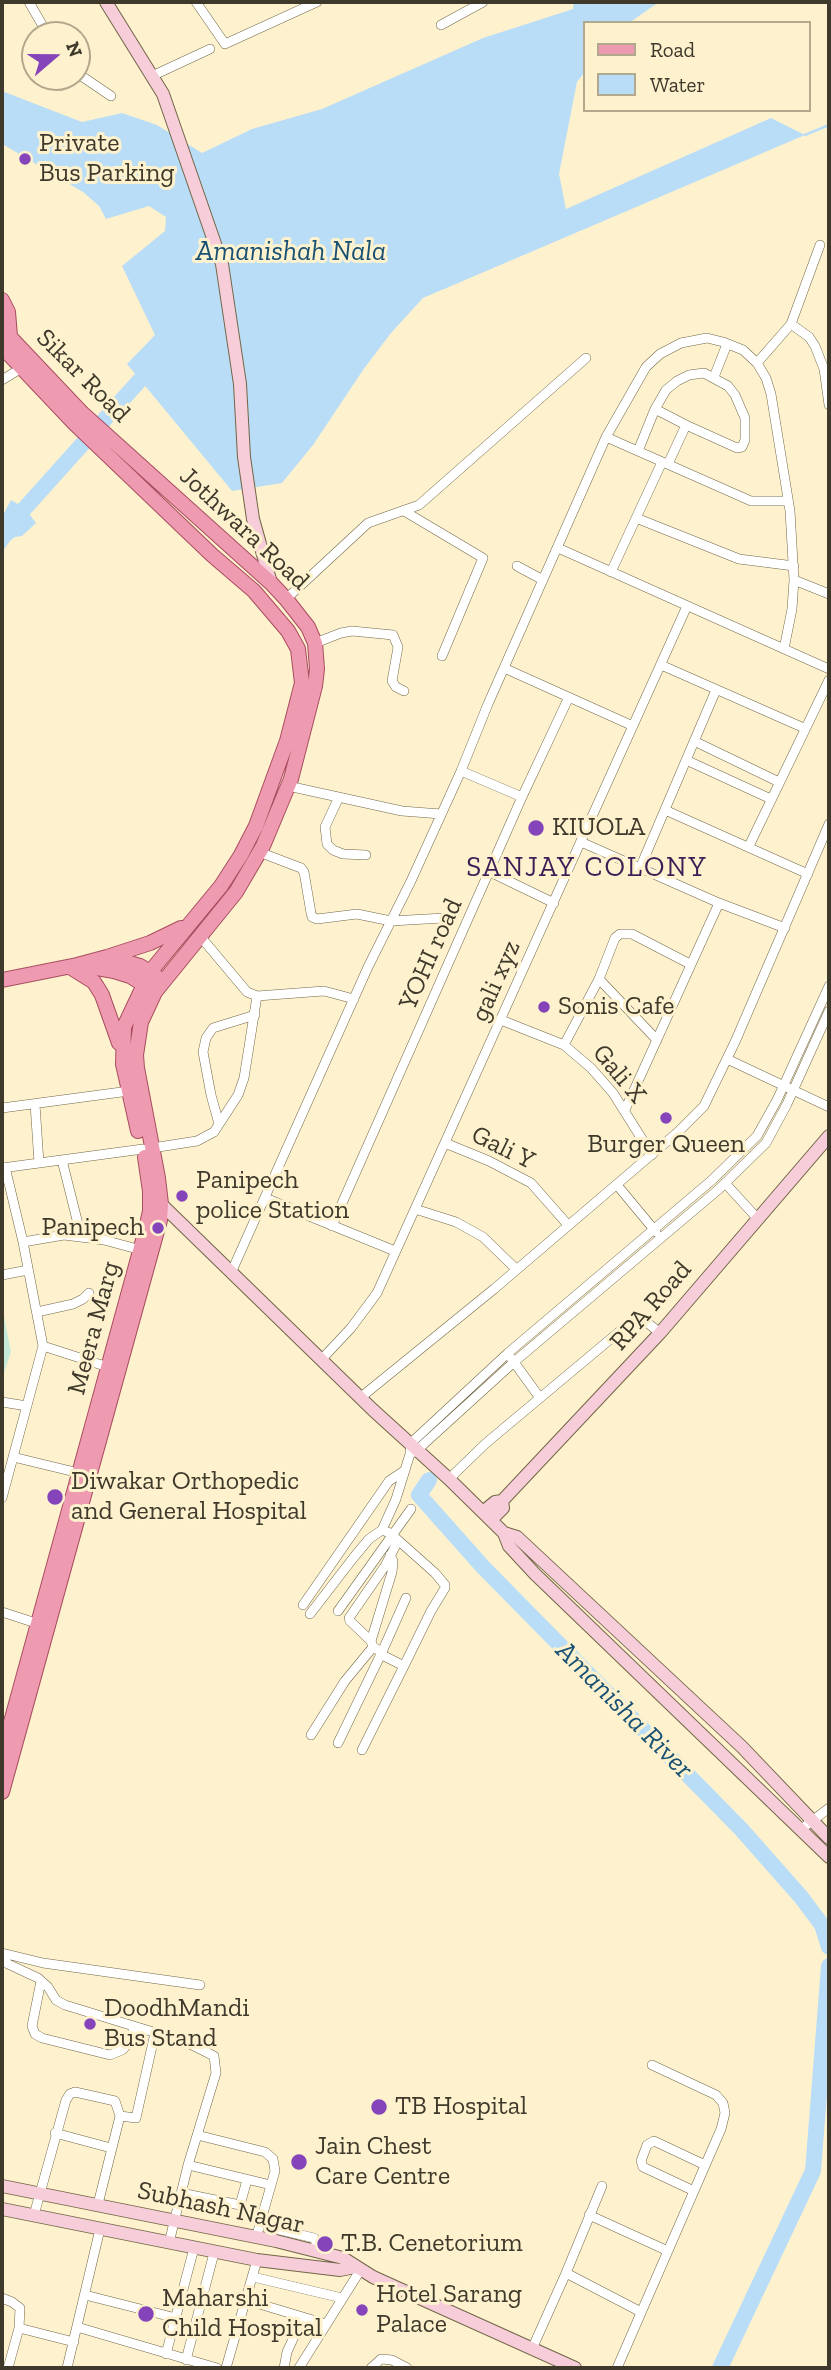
<!DOCTYPE html>
<style>
body{margin:0}
#map{position:relative;width:831px;height:2370px;overflow:hidden;background:#fef2ce;font-family:"Zilla Slab",serif}
canvas{display:block}
.frame{position:absolute;inset:0;border:4px solid #3e392b;pointer-events:none}
.legend{position:absolute;left:583px;top:21px;width:228px;height:91px;box-sizing:border-box;background:#fef2ce;border:2px solid #b1a88d;margin:0;padding:9px 12px;list-style:none;font-size:21px;color:#3e392b}
.legend li{display:flex;align-items:center;gap:14px;height:35px}
.legend b{width:35px;border:2px solid #b1a88d}
.north{position:absolute;left:21px;top:21px;width:70px;height:70px;box-sizing:border-box;background:#fef2ce;border:2px solid #b1a88d;border-radius:50%;rotate:70deg;font-size:19px;font-weight:700;line-height:28px;text-align:center;color:#3e392b}
.north::after{content:'';display:block;margin:auto;width:24px;height:32px;background:#8544b9;clip-path:polygon(50% 0,100% 100%,50% 72%,0 100%)}
</style>
<div id="map">
<canvas width="831" height="2370"></canvas>
<div class="frame"></div>
<ul class="legend">
<li><b style="height:9px;background:#ee9bb1"></b>Road</li>
<li><b style="height:19px;background:#baddf7"></b>Water</li>
</ul>
<div class="north">N</div>
</div>
<script>
const context = document.querySelector('canvas').getContext('2d');
context.lineJoin = 'round';
function fill(path, color) { context.fillStyle = color; context.fill(path, 'evenodd'); }
const shape = rows => new Path2D(rows.map(r => 'M' + r).join(''));
function strokePath(path, color, width, dash) { context.strokeStyle = color; context.lineWidth = width; context.lineCap = dash ? 'butt' : 'round'; context.setLineDash(dash || []); context.stroke(path); }
function drawText(font, color, halo, rows, align = 'center') {
  context.font = font + ' "Zilla Slab",serif'; context.lineWidth = 6; context.setLineDash([]); context.textBaseline = 'middle'; context.strokeStyle = halo; context.fillStyle = color; for (const [text, x, y, turn = 0] of rows) {
    context.save(); context.translate(x, y); context.rotate((+turn || 0) * Math.PI / 180); context.textAlign = isNaN(turn) ? turn : align; if (halo) context.strokeText(text, 0, 0); context.fillText(text, 0, 0); context.restore();
  }
}
const green = shape([
 [2,1306,11,1352,2,1378]
]);
const water = shape([
 [574,2,659,2,629,23,584,23,584,73,577,82,559,174,566,209,771,118,805,135,423,298,391,333,363,370,313,445,282,483,232,491,127,364,155,335,122,266,165,231,166,217,149,206,106,219,99,206,83,192,4,145,2,138,2,91,82,122,122,113,157,125,202,153,252,129,322,109,483,38,573,9],
 [11,500,25,508,36,523,22,536,15,537,10,541,2,552,2,517]
]);
const stream = shape([
 [805,135,829,125]
]);
const river = shape([
 [25,508,140,380],
 [429,1480,419,1495,483,1567,741,1829,801,1897,822,1925,829,1947],
 [720,2368,813,2171,829,1966]
]);
const street = shape([
 [29,2,48,35],
 [196,2,225,44,317,2],
 [441,25,483,2],
 [77,73,111,96],
 [152,76,210,49],
 [791,324,809,337,815,346,824,369,829,405],
 [757,363,791,324,820,245],
 [714,377,727,344],
 [2,380,20,369],
 [655,409,686,425],
 [606,437,751,501,788,501],
 [638,451,655,409,666,390,677,381,689,375,704,373,728,386,735,395,745,418,745,440,742,447,737,448,686,425,668,464],
 [404,511,483,558,442,656],
 [636,518,739,559,794,566],
 [558,548,829,669],
 [517,566,543,580],
 [611,572,662,462],
 [794,580,829,594],
 [286,599,368,523,419,505,586,358],
 [315,643,341,633,352,631,393,635,398,647,392,681,396,687,404,691],
 [661,665,804,728],
 [504,668,633,726],
 [694,741,779,782],
 [686,760,771,799],
 [461,771,522,797],
 [288,786,402,811,441,814],
 [339,797,325,827,327,844,333,850,343,854,366,855],
 [665,810,808,874],
 [581,842,719,903,785,928],
 [749,846,829,680],
 [259,852,301,868,304,872,311,913,312,917,317,919,357,914,391,921,444,918],
 [640,868,716,690],
 [490,872,554,903],
 [200,936,247,992,257,996,324,991,354,999],
 [599,979,657,1040],
 [501,1020,564,1045,591,1068,613,1093,652,1155],
 [564,1045,599,979,615,938,620,934,632,934,690,964],
 [727,1059,829,1107],
 [35,1104,39,1163],
 [2,1108,129,1091],
 [625,1110,719,903],
 [219,1124,211,1095,203,1052,206,1038,213,1028,255,1015],
 [445,1143,489,1161,531,1183,568,1225],
 [152,1148,197,1141,214,1132,238,1095,244,1078,257,996],
 [62,1160,81,1236],
 [2,1168,143,1149],
 [725,1183,757,1218],
 [617,1185,656,1232],
 [265,1198,395,1251],
 [415,1209,456,1222,483,1237,516,1269],
 [332,1226,522,797,568,699],
 [23,1242,64,1235,104,1240,141,1250],
 [231,1273,368,967,411,881,461,771,488,704,606,437,646,367,660,354,681,343,707,338,723,342,743,350,757,363,766,378,771,394,790,511,794,580,792,609,784,649],
 [2,1275,28,1270],
 [37,1312,73,1304,83,1299,89,1293],
 [43,1346,108,1367],
 [511,1358,540,1398],
 [321,1360,351,1328,377,1293,687,606],
 [360,1398,494,1289,678,1132,704,1106,735,1042,829,824],
 [2,1402,27,1406],
 [415,1452,514,1362,719,1189,766,1143,787,1104,829,1011],
 [13,1457,79,1473],
 [449,1479,485,1444,632,1321,644,1320,660,1333],
 [2,1498,43,1346,23,1242,5,1167],
 [398,1541,385,1566,349,1618,350,1621,371,1641,373,1647,382,1652,406,1598],
 [303,1605,389,1481,404,1471],
 [338,1611,411,1509],
 [2,1612,42,1625],
 [310,1614,354,1557,369,1539,382,1530,396,1499,410,1454,411,1443,508,1353,712,1180,757,1136,777,1100,829,986],
 [371,1641,392,1572,393,1561,390,1555],
 [380,1654,404,1666,431,1611,445,1588,445,1585,435,1573,390,1533,382,1530],
 [311,1735,345,1681,373,1647],
 [338,1743,382,1652],
 [362,1750,404,1666],
 [800,1830,829,1808],
 [2,1953,43,1963,200,1985],
 [2,1958,8,1964,38,1978,48,1987,56,2000,65,2005,163,2035,192,2045,214,2056,216,2073,188,2165,169,2243],
 [41,1981,32,2026,35,2034,42,2038,110,2055,122,2050,130,2042,134,2027],
 [120,2116,136,2118,155,2033],
 [55,2133,111,2148],
 [197,2135,265,2152,273,2159,275,2171,256,2238],
 [188,2165,271,2185],
 [602,2186,566,2273,641,2312],
 [694,2191,643,2167,641,2161,647,2145,654,2141,705,2165],
 [181,2193,240,2205,247,2180],
 [34,2215,66,2100,70,2094,75,2092,115,2101,120,2116,98,2204],
 [589,2215,668,2251],
 [269,2240,272,2232,276,2229,314,2238,316,2242,315,2251],
 [253,2277,342,2298],
 [85,2295,176,2318],
 [2,2298,12,2302,20,2308,19,2328,8,2368],
 [246,2300,326,2324],
 [77,2327,217,2368],
 [19,2328,74,2342],
 [532,2349,566,2273],
 [166,2354,194,2248],
 [186,2360,214,2253],
 [67,2368,100,2229],
 [226,2368,257,2260],
 [284,2368,287,2352,297,2330],
 [299,2368,361,2269],
 [371,2368,381,2359,392,2360,407,2368],
 [617,2368,721,2129,725,2113,723,2103,716,2095,652,2065]
]);
const secondary = shape([
 [106,2,163,94,222,264,240,384,244,457,253,519,271,583],
 [157,1200,373,1410,449,1479,504,1533,509,1546,535,1574,829,1857],
 [502,1501,660,1333,829,1136],
 [483,1512,495,1502,502,1501,503,1508,491,1520],
 [504,1533,517,1537,742,1747,829,1838],
 [2,2186,276,2241,343,2258,373,2277,575,2368],
 [2,2209,257,2260,340,2270,355,2267]
]);
const primary = shape([
 [2,300,8,312,10,336],
 [2,323,11,338,82,413,271,583,286,599,308,627,315,643,317,669,315,686,291,779,263,846,236,892,155,992,141,1022,136,1055,137,1068,158,1178,161,1204,160,1220,2,1792],
 [2,347,74,423,212,555,254,591,288,631,298,649,302,683,287,741,256,826,241,855,221,886,150,972,124,1027,123,1064,138,1131],
 [108,957,140,966,157,977],
 [86,966,114,971,130,976,148,987],
 [70,967,94,982,102,995,119,1043],
 [2,980,77,965,107,957,150,943,181,928],
 [2,1755,146,1229,150,1211,150,1191,145,1157]
]);
const markers = [
 [25,159,7,"#8544b9"],
 [536,828,9,"#8544b9"],
 [544,1007,7,"#8544b9"],
 [666,1118,7,"#8544b9"],
 [182,1196,7,"#8544b9"],
 [158,1228,7,"#8544b9"],
 [55,1497,9,"#8544b9"],
 [90,2024,7,"#8544b9"],
 [379,2107,9,"#8544b9"],
 [299,2162,9,"#8544b9"],
 [325,2244,9,"#8544b9"],
 [362,2310,7,"#8544b9"],
 [146,2314,9,"#8544b9"]
];
const poiNames = [
 ["Private",39,144],
 ["Bus Parking",39,174],
 ["KIUOLA",552,828],
 ["Sonis Cafe",558,1007],
 ["Burger Queen",666,1145,"center"],
 ["Panipech",196,1181],
 ["police Station",196,1211],
 ["Panipech",144,1228,"right"],
 ["Diwakar Orthopedic",71,1482],
 ["and General Hospital",71,1512],
 ["DoodhMandi",104,2009],
 ["Bus Stand",104,2039],
 ["TB Hospital",395,2107],
 ["Jain Chest",315,2147],
 ["Care Centre",315,2177],
 ["T.B. Cenetorium",341,2244],
 ["Hotel Sarang",376,2295],
 ["Palace",376,2325],
 ["Maharshi",162,2299],
 ["Child Hospital",162,2329]
];
const streetNames = [
 ["Sikar Road",83,376,45],
 ["Jothwara Road",244,529,43],
 ["YOHI road",431,954,-66],
 ["gali xyz",496,981,-66],
 ["Gali X",619,1074,50],
 ["Gali Y",503,1148,26],
 ["RPA Road",651,1306,-49],
 ["Meera Marg",94,1328,-75],
 ["Subhash Nagar",221,2208,12]
];
const waterNames = [
 ["Amanishah Nala",291,252],
 ["Amanisha River",624,1710,45]
];
const neighbourhoodNames = [
 ["SANJAY COLONY",587,868]
];
fill(green, '#c6ebd8');
fill(water, '#baddf7');
strokePath(stream, '#baddf7', 2.5);
strokePath(river, '#baddf7', 16);
strokePath(street, '#716647', 10);
strokePath(secondary, '#716647', 14);
strokePath(primary, '#a94d60', 16);
strokePath(street, '#fff', 9);
strokePath(secondary, '#f6cdd8', 12);
strokePath(primary, '#ee9bb1', 14);
for (const [x, y, r, color] of markers) { const dot = new Path2D(); dot.arc(x, y, r, 0, 2 * Math.PI); context.fillStyle = color; context.fill(dot); strokePath(dot, '#fef2ce', 2.5); }
drawText('26px', '#3e392b', '#fef2ce', poiNames, 'left');
drawText('26px', '#3e392b', '#fef2ce', streetNames);
drawText('italic 28px', '#195174', '#fef2ce', waterNames);
context.letterSpacing = '2px';
drawText('28px', '#3c1e56', '#fef2ce', neighbourhoodNames);
context.letterSpacing = '0px';
</script>
